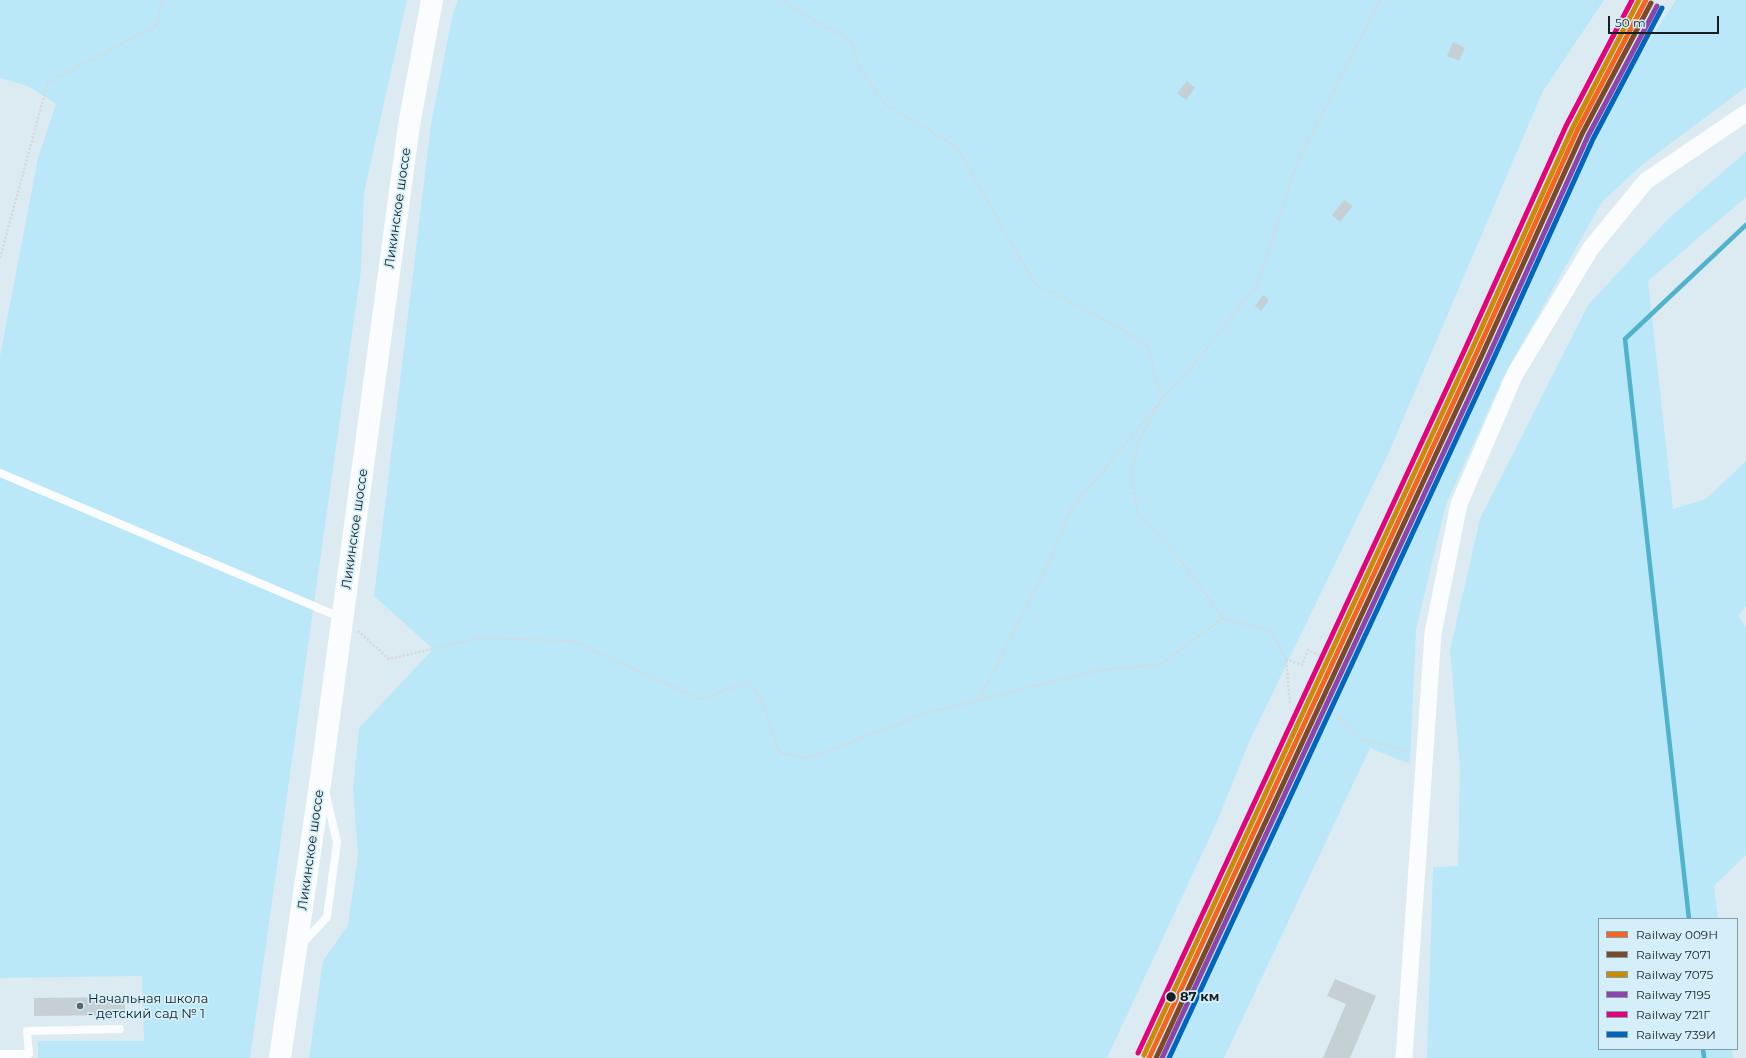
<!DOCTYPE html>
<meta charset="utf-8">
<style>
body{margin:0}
#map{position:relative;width:1746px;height:1058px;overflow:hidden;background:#dcebf1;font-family:Montserrat,sans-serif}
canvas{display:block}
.legend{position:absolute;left:1598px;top:918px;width:140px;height:132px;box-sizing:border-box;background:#d4eff9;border:1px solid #889ca3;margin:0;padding:5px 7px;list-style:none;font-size:12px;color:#162023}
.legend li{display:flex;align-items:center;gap:8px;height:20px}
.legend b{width:20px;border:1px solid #889ca3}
.scale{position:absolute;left:1608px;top:16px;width:111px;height:18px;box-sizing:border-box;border:2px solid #162023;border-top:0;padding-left:5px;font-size:12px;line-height:14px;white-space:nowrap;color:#162023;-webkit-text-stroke:3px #d4eff9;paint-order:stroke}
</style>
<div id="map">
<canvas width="1746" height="1058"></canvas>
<ul class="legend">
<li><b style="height:5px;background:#f26522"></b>Railway 009Н</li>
<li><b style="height:5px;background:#7a4b2a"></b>Railway 7071</li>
<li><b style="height:5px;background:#ca8b07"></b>Railway 7075</li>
<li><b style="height:5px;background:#8e44ad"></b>Railway 7195</li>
<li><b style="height:5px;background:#e5007d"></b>Railway 721Г</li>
<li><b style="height:5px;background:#0065bd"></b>Railway 739И</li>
</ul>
<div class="scale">50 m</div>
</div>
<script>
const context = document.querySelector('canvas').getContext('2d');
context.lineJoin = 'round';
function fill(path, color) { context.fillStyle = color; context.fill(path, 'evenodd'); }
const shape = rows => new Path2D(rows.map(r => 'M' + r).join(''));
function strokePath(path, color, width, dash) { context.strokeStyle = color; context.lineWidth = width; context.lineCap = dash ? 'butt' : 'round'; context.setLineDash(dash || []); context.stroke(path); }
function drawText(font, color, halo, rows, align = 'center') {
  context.font = font + ' Montserrat,sans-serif'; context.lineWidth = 3.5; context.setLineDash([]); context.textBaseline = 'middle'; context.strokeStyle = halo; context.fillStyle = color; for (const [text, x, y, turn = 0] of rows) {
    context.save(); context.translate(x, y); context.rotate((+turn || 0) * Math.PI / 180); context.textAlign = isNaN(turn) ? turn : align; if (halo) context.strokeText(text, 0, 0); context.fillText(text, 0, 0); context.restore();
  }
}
const green = shape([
 [0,0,407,0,364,193,361,270,250,1058,38,1058,38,1041,144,1041,142,976,0,978,0,356,38,158,56,104,28,86,0,78],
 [458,0,1604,0,1543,91,1389,452,1249,742,1216,824,1107,1058,309,1058,323,961,348,925,358,855,353,788,359,728,433,649,374,596,431,124,453,13],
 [1676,0,1746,0,1746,87,1643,164,1602,202,1505,374,1446,504,1416,630,1410,764,1370,748,1224,1058,1164,1058,1588,133],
 [1746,152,1746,197,1648,281,1673,509,1706,499,1746,461,1746,606,1738,616,1746,627,1746,855,1714,886,1718,919,1599,919,1599,1049,1732,1049,1733,1058,1427,1058,1433,867,1458,866,1460,768,1450,650,1480,519,1588,305,1668,219]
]);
const stream = shape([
 [1689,919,1625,339,1746,225],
 [1703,1049,1704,1058]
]);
const building = shape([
 [1453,42,1465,48,1459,61,1447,56],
 [1187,81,1195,88,1186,100,1177,93],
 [1344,200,1353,206,1340,222,1332,215],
 [1263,295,1269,300,1261,311,1255,306],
 [1335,979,1376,996,1350,1058,1323,1058,1346,1004,1327,996],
 [125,997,125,1015,34,1016,34,998]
]);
const path = shape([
 [780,0,851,41,858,65,885,104,957,147,1034,283,1118,327,1148,346,1162,400,1139,441,1131,475,1138,512,1182,562,1223,618,1271,631,1286,659,1290,704],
 [0,258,48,82,156,26,162,0],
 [1161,400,1191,368,1258,283,1296,165,1380,0],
 [358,631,389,659,480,638,573,641,700,699,750,682,762,701,780,753,809,758,927,713,1099,670,1160,665,1223,618],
 [1286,659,1302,665,1308,650,1345,667,1340,678,1323,702,1316,717],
 [979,700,1049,562,1071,509,1157,406],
 [1323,702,1359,738,1410,752]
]);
const lane = shape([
 [0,473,342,618],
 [302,944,327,917,337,842,326,795],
 [0,1054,29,1054,27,1031,120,1029]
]);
const street = shape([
 [1404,1058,1433,633,1459,504,1515,374,1591,248,1646,181,1746,113]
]);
const highway = shape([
 [280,1058,321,777,409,125,432,0]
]);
const rail1 = shape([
 [1149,1058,1477,352,1577,131,1646,0]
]);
const rail2 = shape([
 [1156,1058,1482,355,1582,134,1651,3]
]);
const rail3 = shape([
 [1144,1055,1472,349,1572,129,1639,0]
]);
const rail4 = shape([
 [1162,1058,1488,357,1588,136,1657,6]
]);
const rail5 = shape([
 [1138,1053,1466,347,1566,126,1632,0]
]);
const rail6 = shape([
 [1169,1058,1493,360,1593,139,1662,8]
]);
const markers = [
 [1171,997,5.5,"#162023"],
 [80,1006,4,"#5b676b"]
];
const streetNames = [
 ["Ликинское шоссе",398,208,-82],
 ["Ликинское шоссе",355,529,-82],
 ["Ликинское шоссе",311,850,-82]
];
const stopNames = [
 ["87 км",1180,997]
];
const poiNames = [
 ["Начальная школа",88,999],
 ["- детский сад № 1",88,1014]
];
fill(green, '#bbe8f8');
strokePath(stream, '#4fb3cc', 4.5);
fill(building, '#c4d0d4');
strokePath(path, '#d5d9db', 2.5, [2, 2]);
strokePath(lane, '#fafcfd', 8);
strokePath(street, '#fafcfd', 17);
strokePath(highway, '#fafcfd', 22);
strokePath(rail1, '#f26522', 5);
strokePath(rail2, '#7a4b2a', 5);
strokePath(rail3, '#ca8b07', 5);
strokePath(rail4, '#8e44ad', 5);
strokePath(rail5, '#e5007d', 5);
strokePath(rail6, '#0065bd', 5);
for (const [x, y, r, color] of markers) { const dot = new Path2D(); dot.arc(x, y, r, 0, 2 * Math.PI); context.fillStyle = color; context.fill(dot); strokePath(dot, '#d4eff9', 1.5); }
drawText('13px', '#162023', '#d4eff9', streetNames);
drawText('bold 13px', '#162023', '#d4eff9', stopNames, 'left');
drawText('13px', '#162023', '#d4eff9', poiNames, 'left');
</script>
